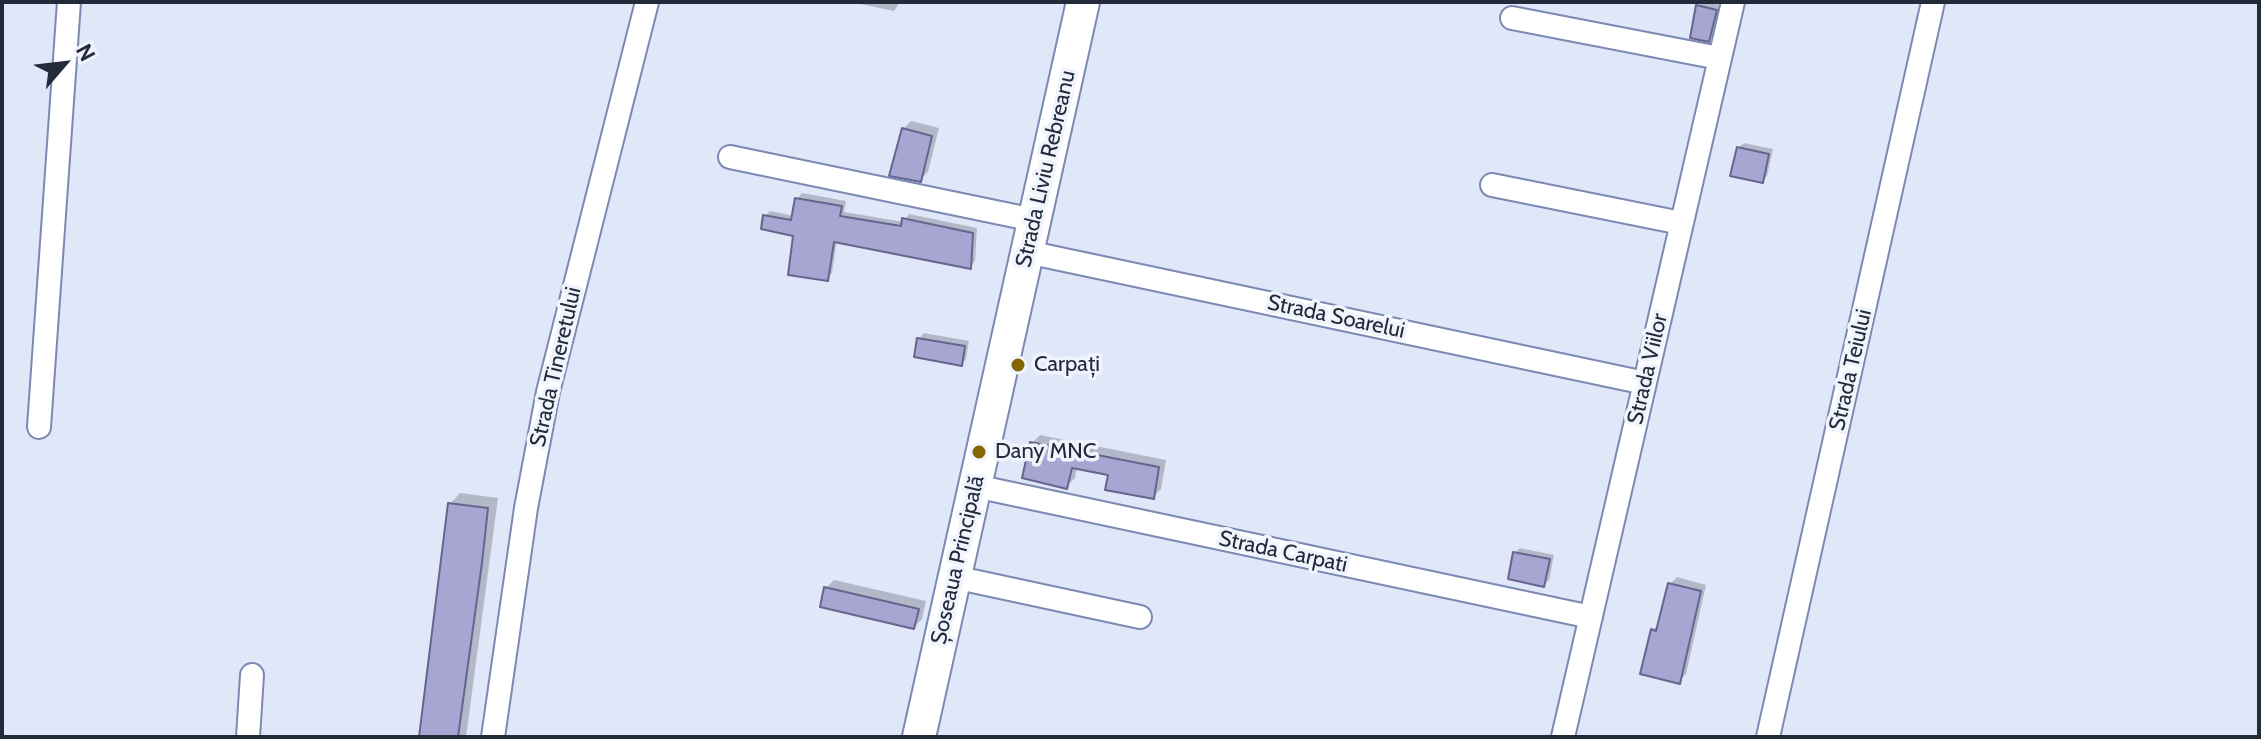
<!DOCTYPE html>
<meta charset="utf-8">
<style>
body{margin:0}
#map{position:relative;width:2261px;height:739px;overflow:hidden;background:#dfe7f9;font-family:Cabin,sans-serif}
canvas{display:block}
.frame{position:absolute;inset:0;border:4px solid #232a3a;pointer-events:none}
.north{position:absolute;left:24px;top:24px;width:80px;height:80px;-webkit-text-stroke:6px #f0f4fd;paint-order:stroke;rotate:62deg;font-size:22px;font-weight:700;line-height:32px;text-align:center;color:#232a3a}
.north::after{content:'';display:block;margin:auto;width:28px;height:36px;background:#232a3a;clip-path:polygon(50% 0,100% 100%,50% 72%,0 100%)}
</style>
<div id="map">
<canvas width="2261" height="739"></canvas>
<div class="frame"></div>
<div class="north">N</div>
</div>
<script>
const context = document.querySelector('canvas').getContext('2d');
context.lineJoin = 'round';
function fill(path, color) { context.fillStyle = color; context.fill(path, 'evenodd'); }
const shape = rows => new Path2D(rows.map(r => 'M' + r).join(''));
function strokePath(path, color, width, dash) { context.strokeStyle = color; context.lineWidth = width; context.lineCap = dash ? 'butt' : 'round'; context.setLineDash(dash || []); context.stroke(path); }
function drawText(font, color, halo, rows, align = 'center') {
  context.font = font + ' Cabin,sans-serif'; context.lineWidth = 7; context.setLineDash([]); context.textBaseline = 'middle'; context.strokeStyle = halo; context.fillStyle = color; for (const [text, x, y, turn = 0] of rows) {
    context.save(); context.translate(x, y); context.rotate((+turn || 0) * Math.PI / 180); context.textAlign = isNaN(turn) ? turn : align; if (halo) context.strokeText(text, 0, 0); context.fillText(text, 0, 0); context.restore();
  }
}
const shadow = shape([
 [851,2,900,2,894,11],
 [1702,2,1721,5,1714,35,1709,40,1698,6],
 [911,121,939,128,928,172,920,180,903,129],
 [1744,143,1773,149,1767,176,1762,181,1738,148],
 [802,193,846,201,844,212,904,222,909,214,977,228,975,261,970,267,837,240,832,273,827,279,795,234,765,216,770,211,794,216,797,199],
 [924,333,969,341,966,359,961,364,919,339],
 [1040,435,1166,460,1161,489,1153,497,1110,473,1077,467,1075,478,1067,486,1032,443],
 [460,493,498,498,466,737,421,737,450,504],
 [1520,548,1554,555,1549,580,1544,585,1515,553],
 [1677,577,1706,585,1686,674,1679,681,1653,630,1660,623,1670,584],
 [834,580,926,601,922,619,914,627,826,588]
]);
const building = shape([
 [1696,5,1717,10,1709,42,1690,38,1696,5],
 [902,128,932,136,921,182,889,176,902,128],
 [1737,147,1769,154,1763,183,1730,176,1737,147],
 [795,198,842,206,840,216,901,226,902,218,973,233,971,269,834,242,828,281,788,275,793,236,761,229,763,215,791,220,795,198],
 [917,338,965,346,962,366,914,357,917,338],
 [1030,442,1159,467,1154,499,1105,490,1108,475,1072,468,1067,489,1022,478,1030,442],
 [448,503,488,508,482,563,458,737,419,737,448,503],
 [1513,552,1550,559,1544,587,1508,579,1513,552],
 [1668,583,1701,591,1680,684,1640,674,1651,629,1656,631,1668,583],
 [824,587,919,609,914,629,820,607,824,587]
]);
const street = shape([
 [1512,18,1719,58],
 [730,157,1034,220],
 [1492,185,1681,223],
 [1027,252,1645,383],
 [39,427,69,2],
 [975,486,1591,617],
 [954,577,1140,617],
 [248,737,252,675],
 [493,737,526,508,548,392,647,2],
 [1563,737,1733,2],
 [1768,737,1933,2]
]);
const secondary = shape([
 [919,737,1083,2]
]);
const markers = [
 [1018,365,8,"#866600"],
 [979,452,8,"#866600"]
];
const streetNames = [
 ["Strada Liviu Rebreanu",1046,169,-77],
 ["Strada Soarelui",1336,317,12],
 ["Strada Tineretului",556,367,-77],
 ["Strada Viilor",1648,369,-77],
 ["Strada Teiului",1851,370,-77],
 ["Strada Carpati",1283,552,12],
 ["Șoseaua Principală",958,560,-77]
];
const poiNames = [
 ["Carpați",1034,365],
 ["Dany MNC",995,452]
];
fill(shadow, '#0003');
fill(building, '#a7a5d2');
strokePath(building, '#67648d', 2);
strokePath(street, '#7a8ab3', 26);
strokePath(secondary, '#7a8ab3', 36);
strokePath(street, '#fff', 22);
strokePath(secondary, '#fff', 32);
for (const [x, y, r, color] of markers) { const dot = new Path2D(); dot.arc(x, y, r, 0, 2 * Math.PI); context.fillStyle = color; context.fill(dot); strokePath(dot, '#f0f4fd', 3); }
drawText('22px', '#232a3a', '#f0f4fd', streetNames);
drawText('22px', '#232a3a', '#f0f4fd', poiNames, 'left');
</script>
